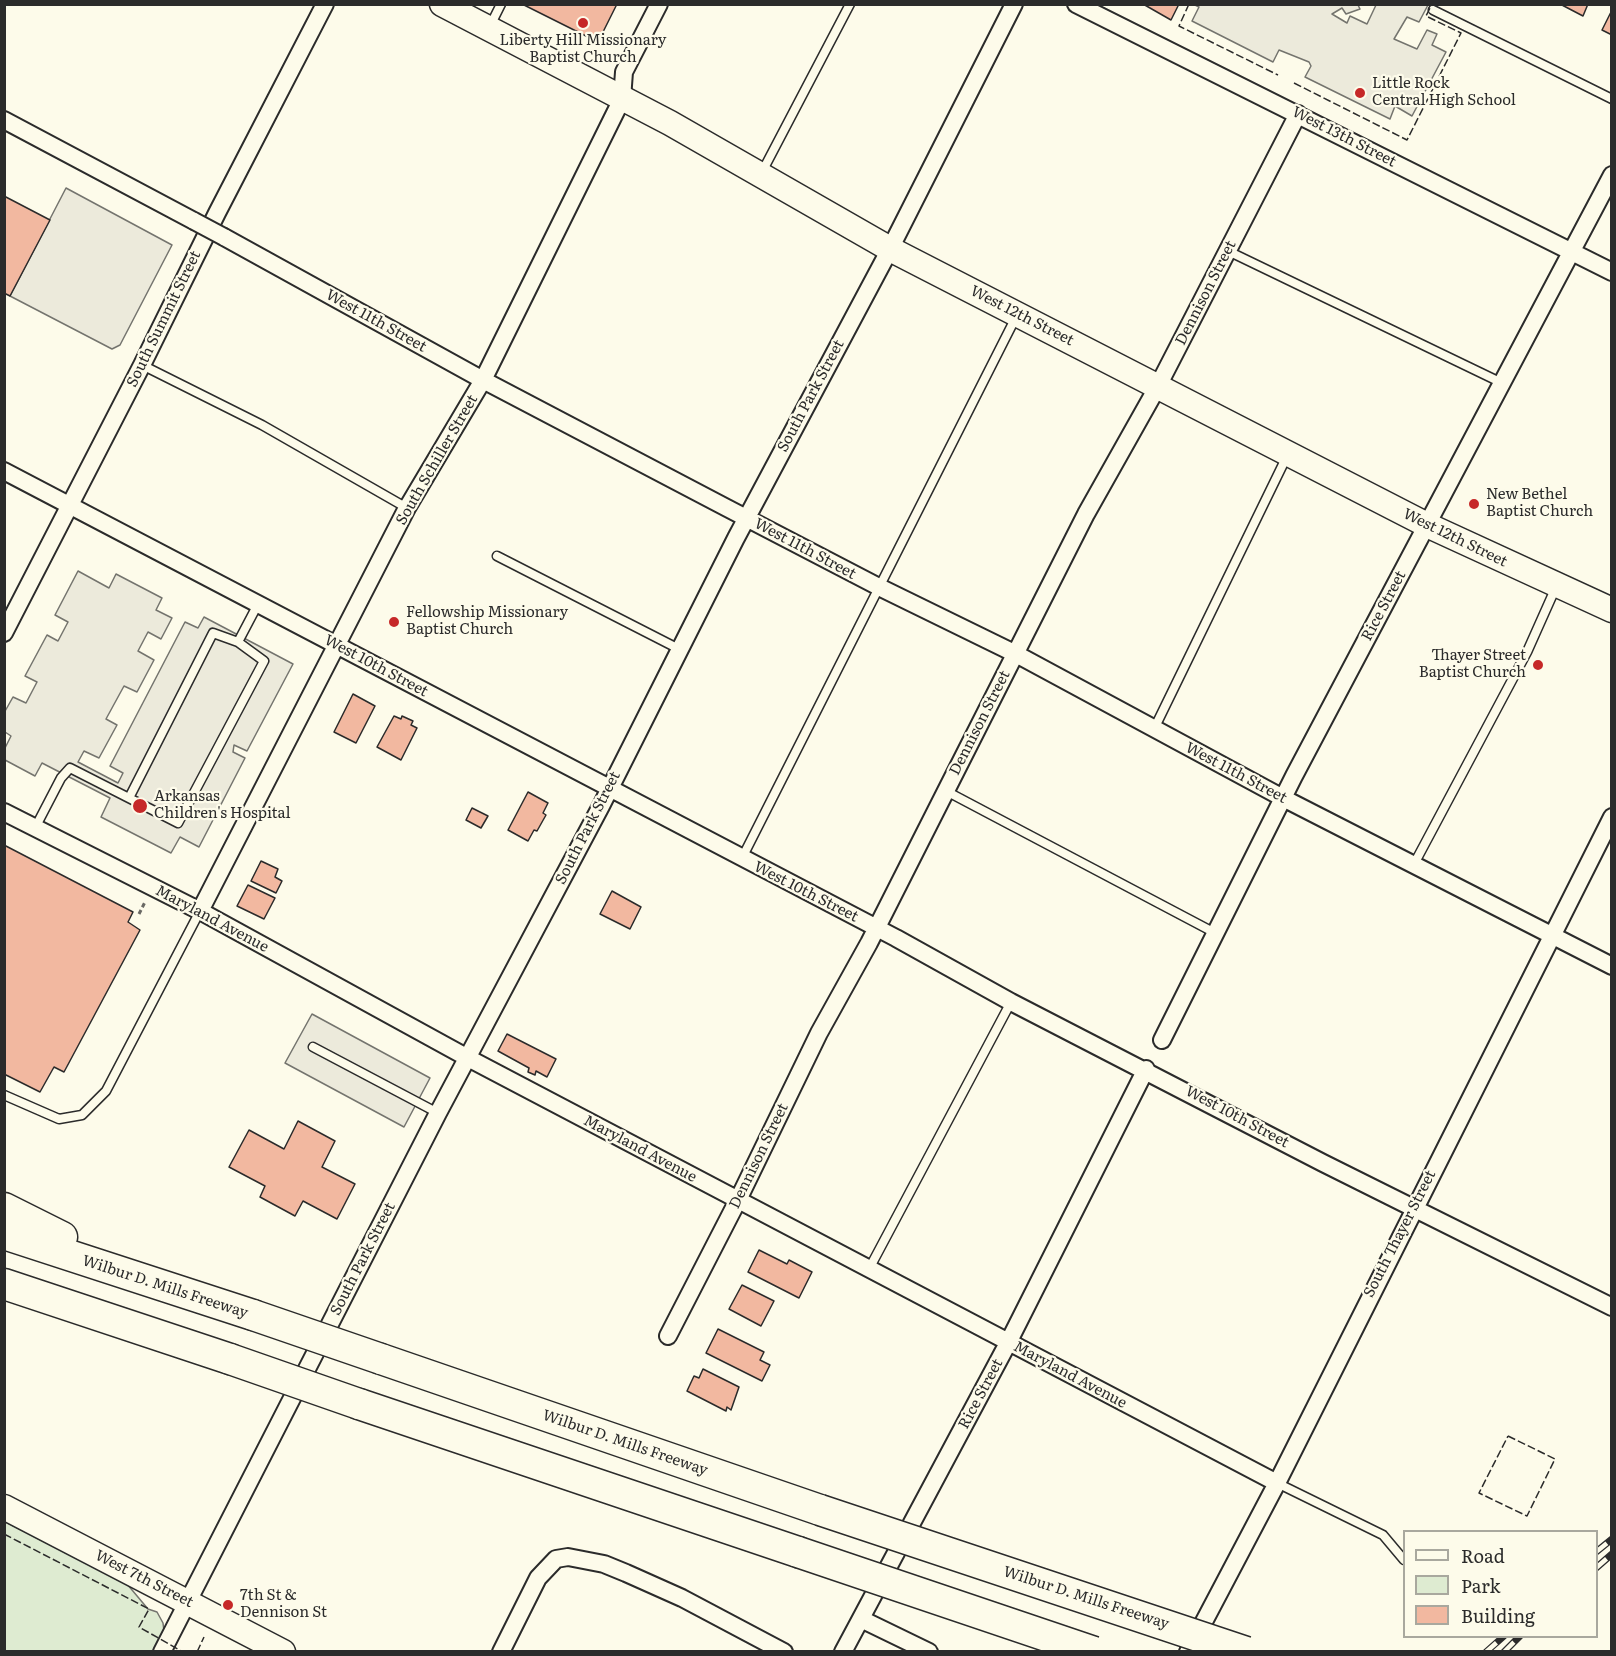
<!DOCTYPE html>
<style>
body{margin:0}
#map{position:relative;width:1616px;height:1656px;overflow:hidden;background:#fdfbea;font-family:Literata,serif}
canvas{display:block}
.frame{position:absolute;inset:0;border:6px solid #2b2b2b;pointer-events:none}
.legend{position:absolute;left:1403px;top:1530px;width:195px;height:108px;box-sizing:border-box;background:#fdfbea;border:2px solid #a9a89e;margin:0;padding:8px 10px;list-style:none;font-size:18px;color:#2b2b2b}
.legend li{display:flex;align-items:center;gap:12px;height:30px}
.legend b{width:30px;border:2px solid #a9a89e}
</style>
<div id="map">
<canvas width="1616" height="1656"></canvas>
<div class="frame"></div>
<ul class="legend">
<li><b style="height:8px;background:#fdfbea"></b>Road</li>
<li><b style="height:16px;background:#deebd1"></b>Park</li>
<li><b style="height:16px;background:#f2b8a0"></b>Building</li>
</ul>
</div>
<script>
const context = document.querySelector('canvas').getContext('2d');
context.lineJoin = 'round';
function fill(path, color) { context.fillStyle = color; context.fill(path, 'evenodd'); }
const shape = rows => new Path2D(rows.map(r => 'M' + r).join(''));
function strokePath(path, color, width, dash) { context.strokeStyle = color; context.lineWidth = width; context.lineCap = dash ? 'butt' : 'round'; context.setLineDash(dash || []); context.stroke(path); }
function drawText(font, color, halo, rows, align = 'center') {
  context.font = font + ' Literata,serif'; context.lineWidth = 4.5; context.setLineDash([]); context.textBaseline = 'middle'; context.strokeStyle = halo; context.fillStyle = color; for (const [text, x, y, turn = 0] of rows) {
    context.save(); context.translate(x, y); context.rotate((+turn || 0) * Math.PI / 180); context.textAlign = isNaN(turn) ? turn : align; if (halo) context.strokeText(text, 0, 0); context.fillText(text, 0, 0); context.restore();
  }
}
const green = shape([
 [4,1521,127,1584,148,1609,157,1612,163,1623,164,1631,154,1651,5,1651,4,1521]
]);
const parking = shape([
 [1195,5,1358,5,1360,9,1346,14,1342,8,1332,14,1347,23,1350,16,1367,24,1376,5,1428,5,1419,22,1407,17,1394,39,1417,49,1427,30,1437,34,1432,45,1446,52,1412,116,1395,106,1390,119,1305,77,1311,66,1309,62,1279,50,1273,62,1192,21,1199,7,1195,5],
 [66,188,172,245,120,345,112,349,10,296,66,188],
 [78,571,109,588,116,574,162,598,156,610,172,618,161,639,148,632,138,651,154,660,137,692,124,686,106,719,117,725,99,758,84,751,78,762,118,783,123,773,110,766,185,622,198,628,204,617,293,664,247,751,234,745,233,752,245,758,199,847,180,837,171,853,101,817,110,798,42,763,35,776,5,760,5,748,11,736,5,732,4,713,13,697,26,703,37,682,25,676,47,635,58,641,68,622,55,615,78,571],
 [312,1014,430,1078,404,1127,285,1063,312,1014]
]);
const building = shape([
 [522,4,617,4,598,42,522,4],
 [1143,4,1179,4,1171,20,1143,4],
 [1560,4,1588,4,1583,16,1560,4],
 [1612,10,1612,35,1602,30,1612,10],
 [4,196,50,220,10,296,4,293,4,196],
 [353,694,375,706,356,743,334,732,353,694],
 [394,716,401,719,402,716,413,721,411,725,417,728,401,760,377,747,394,716],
 [528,792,548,803,543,813,546,815,537,831,534,830,528,841,508,830,528,792],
 [472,808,488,816,481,828,466,820,472,808],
 [4,845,133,912,128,922,140,930,64,1072,54,1067,40,1092,4,1074,4,845],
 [261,861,278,869,275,877,282,881,276,893,251,881,261,861],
 [248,885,275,898,264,919,237,906,248,885],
 [612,891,641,907,630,929,600,914,612,891],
 [507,1034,556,1059,547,1077,536,1071,535,1075,528,1072,529,1068,498,1051,507,1034],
 [298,1121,335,1141,322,1167,355,1184,337,1219,303,1201,295,1216,260,1197,265,1186,229,1167,249,1130,284,1149,298,1121],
 [759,1250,787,1264,789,1260,812,1272,799,1298,748,1272,759,1250],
 [742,1285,774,1301,761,1326,729,1309,742,1285],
 [718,1329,764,1352,760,1360,770,1365,762,1381,706,1353,718,1329],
 [703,1369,739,1387,731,1410,727,1407,726,1411,687,1391,694,1376,699,1378,703,1369]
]);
const path = shape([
 [139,914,145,902]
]);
const lane = shape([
 [1433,10,1612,99],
 [490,26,501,4],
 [762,172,850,4],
 [1228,251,1502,383],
 [142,365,262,425,407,508],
 [497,556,679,649],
 [238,642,258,604],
 [1154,729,1288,454],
 [946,791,1217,934],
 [35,828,61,778,70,768,178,823,264,661,238,642,213,633,129,798],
 [742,858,1017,315],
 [1413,866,1527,652,1556,587],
 [313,1047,438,1113],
 [4,1095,59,1119,82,1115,106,1091,200,911],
 [869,1269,1011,1002],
 [1277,1483,1383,1535,1404,1560]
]);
const street = shape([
 [1076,4,1612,272],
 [4,120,194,221],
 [224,237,483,380,727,508,879,587,1016,654,1283,798,1612,966],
 [4,471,896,938,1011,1002,1323,1163,1612,1307],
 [4,633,142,365,217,213,325,4],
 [4,812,200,911,468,1058,1277,1483],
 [200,911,407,508,483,380,622,99,624,72,659,4],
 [1162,1040,1294,776,1612,175],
 [668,1336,738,1200,819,1033,869,943,1086,514,1158,386,1298,114],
 [861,1619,929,1652],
 [162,1652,438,1113,601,806,736,538,890,249,1014,4],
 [501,1652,538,1578,556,1559,568,1557,604,1564,626,1573,682,1598,784,1652],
 [843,1652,1008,1343,1146,1069],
 [1188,1652,1277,1483,1612,817]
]);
const secondary = shape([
 [442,4,670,123,890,249,1427,525,1612,610],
 [4,1507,283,1652]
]);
const highway = shape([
 [4,1208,62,1237],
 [4,1234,253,1315],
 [4,1284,230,1359],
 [381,1359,820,1510],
 [359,1404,798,1552]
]);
const rail = shape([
 [1596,1552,1612,1539],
 [1596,1568,1612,1554],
 [1486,1652,1504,1636],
 [1504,1652,1520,1636]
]);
const streetBridge = shape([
 [194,221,224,237]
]);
const highwayBridge = shape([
 [253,1315,381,1359],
 [230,1359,359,1404],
 [820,1510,1246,1652],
 [798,1552,1094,1652]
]);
const fence = shape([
 [1189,4,1179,26,1278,75],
 [1294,83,1407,140,1461,33,1426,16,1432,4],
 [1508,1436,1555,1459,1527,1516,1479,1493,1508,1436],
 [4,1534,149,1609,139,1627,183,1652],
 [197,1652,204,1637]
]);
const markers = [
 [583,23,6,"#c62828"],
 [1360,93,6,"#c62828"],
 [1474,504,6,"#c62828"],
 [394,622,6,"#c62828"],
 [1538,665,6,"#c62828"],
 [140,806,8,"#c62828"],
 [228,1605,6,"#c62828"]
];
const poiNames = [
 ["Liberty Hill Missionary",583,41,"center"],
 ["Baptist Church",583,58,"center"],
 ["Little Rock",1372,84],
 ["Central High School",1372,101],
 ["New Bethel",1486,495],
 ["Baptist Church",1486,512],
 ["Fellowship Missionary",406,613],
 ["Baptist Church",406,630],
 ["Thayer Street",1526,656,"right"],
 ["Baptist Church",1526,673,"right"],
 ["Arkansas",154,797],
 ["Children's Hospital",154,814],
 ["7th St &",240,1596],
 ["Dennison St",240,1613]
];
const streetNames = [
 ["West 13th Street",1344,137,27],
 ["Dennison Street",1206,293,-63],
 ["West 12th Street",1022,316,27],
 ["South Summit Street",164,319,-64],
 ["West 11th Street",376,321,29],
 ["South Park Street",811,396,-62],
 ["South Schiller Street",437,460,-60],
 ["West 12th Street",1455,538,26],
 ["West 11th Street",805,549,28],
 ["Rice Street",1384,606,-62],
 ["West 10th Street",376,666,28],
 ["Dennison Street",980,723,-63],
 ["West 11th Street",1236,773,28],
 ["South Park Street",588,828,-63],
 ["West 10th Street",806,892,27],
 ["Maryland Avenue",212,919,28],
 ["West 10th Street",1237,1117,28],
 ["Maryland Avenue",640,1149,28],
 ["Dennison Street",759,1156,-64],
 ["South Thayer Street",1400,1234,-63],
 ["South Park Street",363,1259,-63],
 ["Wilbur D. Mills Freeway",165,1287,18],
 ["Maryland Avenue",1070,1375,28],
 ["Rice Street",981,1394,-62],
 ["Wilbur D. Mills Freeway",625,1443,19],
 ["West 7th Street",144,1579,27],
 ["Wilbur D. Mills Freeway",1086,1598,18]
];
fill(green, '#deebd1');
strokePath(green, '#74746e', 1.5);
fill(parking, '#eceadb');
strokePath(parking, '#74746e', 1.5);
fill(building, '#f2b8a0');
strokePath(building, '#2b2b2b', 1.5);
strokePath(lane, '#2b2b2b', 11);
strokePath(street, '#2b2b2b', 20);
strokePath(secondary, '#2b2b2b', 27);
strokePath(highway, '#2b2b2b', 33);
strokePath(path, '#6a6964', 3, [4.5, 3]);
strokePath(lane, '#fdfbea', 8);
strokePath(street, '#fdfbea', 16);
strokePath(secondary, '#fdfbea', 24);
strokePath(highway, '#fdfbea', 30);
strokePath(rail, '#2b2b2b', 7);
strokePath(rail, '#fdfbea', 4.5, [14]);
strokePath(streetBridge, '#2b2b2b', 20, []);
strokePath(highwayBridge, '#2b2b2b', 33, []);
strokePath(streetBridge, '#fdfbea', 16);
strokePath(highwayBridge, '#fdfbea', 30);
strokePath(fence, '#2b2b2b', 1.5, [8, 3]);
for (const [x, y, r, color] of markers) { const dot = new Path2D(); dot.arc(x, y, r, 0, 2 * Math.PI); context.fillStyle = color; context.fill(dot); strokePath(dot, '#fdfbea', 2); }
drawText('15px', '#2b2b2b', '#fdfbea', poiNames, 'left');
drawText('15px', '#2b2b2b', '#fdfbea', streetNames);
</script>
